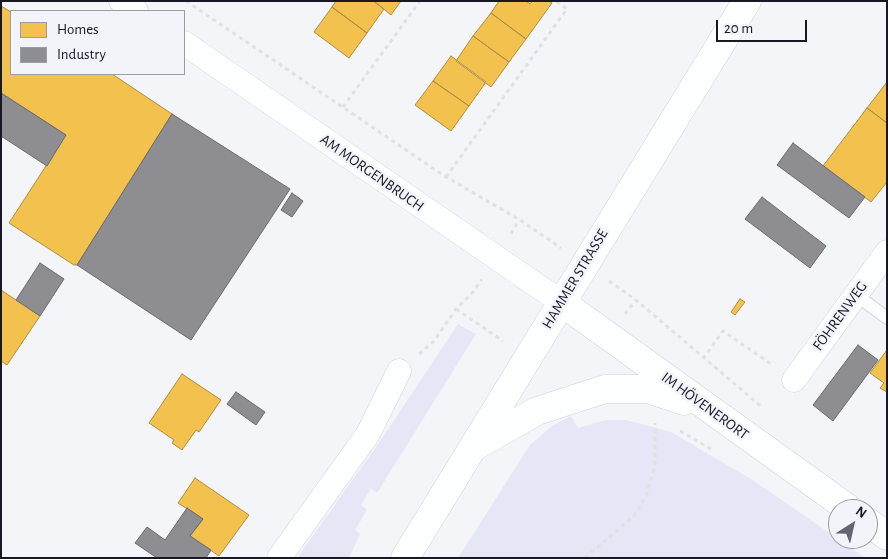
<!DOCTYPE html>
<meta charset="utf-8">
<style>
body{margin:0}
#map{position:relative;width:888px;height:559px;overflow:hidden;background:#f4f5f9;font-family:"Alegreya Sans",sans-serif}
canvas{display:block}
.frame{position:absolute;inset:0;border:2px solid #171823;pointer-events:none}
.legend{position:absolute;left:10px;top:10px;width:175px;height:65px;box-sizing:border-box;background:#f3f4fa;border:1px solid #9b9ca4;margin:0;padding:6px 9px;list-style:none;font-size:15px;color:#171823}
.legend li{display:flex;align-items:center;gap:10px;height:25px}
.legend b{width:25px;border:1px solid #9b9ca4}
.north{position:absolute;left:828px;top:499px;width:50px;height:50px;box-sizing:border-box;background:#f3f4fa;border:1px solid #9b9ca4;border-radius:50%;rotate:35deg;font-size:14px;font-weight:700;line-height:20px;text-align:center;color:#171823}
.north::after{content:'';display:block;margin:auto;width:18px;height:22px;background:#64656e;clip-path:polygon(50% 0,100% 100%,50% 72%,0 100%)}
.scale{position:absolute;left:716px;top:20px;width:91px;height:22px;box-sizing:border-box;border:2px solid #171823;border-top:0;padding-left:6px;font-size:15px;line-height:18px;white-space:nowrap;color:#171823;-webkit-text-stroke:4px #f3f4fa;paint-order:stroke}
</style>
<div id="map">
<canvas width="888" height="559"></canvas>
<div class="frame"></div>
<ul class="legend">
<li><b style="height:14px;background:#f2c14e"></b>Homes</li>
<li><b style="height:14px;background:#8d8d92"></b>Industry</li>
</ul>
<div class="north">N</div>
<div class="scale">20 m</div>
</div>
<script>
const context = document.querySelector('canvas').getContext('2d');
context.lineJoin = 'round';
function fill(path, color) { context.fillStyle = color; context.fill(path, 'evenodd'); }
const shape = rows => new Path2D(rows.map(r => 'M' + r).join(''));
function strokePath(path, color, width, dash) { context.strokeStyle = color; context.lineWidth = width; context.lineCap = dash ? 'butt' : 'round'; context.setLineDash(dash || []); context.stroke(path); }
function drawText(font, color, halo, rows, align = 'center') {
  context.font = font + ' "Alegreya Sans",sans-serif'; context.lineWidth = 5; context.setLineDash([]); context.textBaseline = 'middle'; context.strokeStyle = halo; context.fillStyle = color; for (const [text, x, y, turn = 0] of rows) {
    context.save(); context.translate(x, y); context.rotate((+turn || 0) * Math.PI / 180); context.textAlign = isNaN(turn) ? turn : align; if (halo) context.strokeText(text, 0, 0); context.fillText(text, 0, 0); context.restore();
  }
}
const green = shape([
 [458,324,476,334,377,493,371,489,361,505,367,510,355,530,360,534,349,558,297,558,383,437],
 [571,416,578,428,606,420,626,420,671,432,751,479,866,558,458,558,530,445,552,426]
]);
const homes = shape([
 [336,1,373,1,384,9,367,33,332,7,336,1],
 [374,1,401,1,391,15,374,1],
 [499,1,526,1,530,4,532,1,549,1,552,3,526,39,491,13,499,1],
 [1,6,11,12,11,74,112,74,172,114,77,265,74,265,9,223,66,135,1,93,1,6],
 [332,7,367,33,349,58,314,32,332,7],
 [491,13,526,39,509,62,473,36,491,13],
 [473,36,509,62,491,87,456,61,473,36],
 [451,56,486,82,469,106,433,81,451,56],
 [433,81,469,106,451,131,415,105,433,81],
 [887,82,887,123,867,108,887,82],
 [867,108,887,123,887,182,871,202,823,166,867,108],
 [1,290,40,316,7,365,1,361,1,290],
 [740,299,745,302,735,315,731,312,740,299],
 [887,350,887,392,880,388,884,383,870,373,887,350],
 [182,374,221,400,199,432,196,430,182,450,172,443,174,440,149,423,182,374],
 [195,478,249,515,219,556,190,536,203,519,178,503,195,478]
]);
const industry = shape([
 [1,93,66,135,47,166,1,136,1,93],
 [172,114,290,189,191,340,77,265,172,114],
 [793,143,865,197,849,218,777,165,793,143],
 [292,193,303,201,292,217,281,210,292,193],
 [762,197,826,246,810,268,745,219,762,197],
 [40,263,64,279,40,316,16,300,40,263],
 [858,345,878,360,833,421,813,405,858,345],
 [236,392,265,412,256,425,227,404,236,392],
 [187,508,203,519,190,536,211,550,206,558,157,558,135,543,147,527,165,540,187,508]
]);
const path = shape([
 [186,1,446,177,520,220,561,248],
 [343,107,420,1],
 [446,177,567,9,556,1],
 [511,234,519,220],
 [609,281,636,300,763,408],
 [456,309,503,341],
 [625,314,636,300],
 [419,354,434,341,456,309,473,292,482,279],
 [703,359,723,331,771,364],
 [680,431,711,449],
 [585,558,634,516,646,496,655,467,655,423]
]);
const service = shape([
 [856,295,887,318]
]);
const minor = shape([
 [121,1,136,11],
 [184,43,561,302],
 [794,380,887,252],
 [279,558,368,434,399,371]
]);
const secondary = shape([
 [561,302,849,509],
 [479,444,537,411,605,389,648,389,684,401],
 [868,522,887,536],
 [405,558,747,1]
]);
const streetNames = [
 ["AM MORGENBRUCH",372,173,35],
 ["HAMMER STRASSE",575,279,-59],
 ["FÖHRENWEG",840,316,-54],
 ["IM HÖVENERORT",705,406,36]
];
fill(green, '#e5e7f7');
fill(homes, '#f2c14e');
strokePath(homes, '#b08e41', 1);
fill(industry, '#8d8d92');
strokePath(industry, '#6a6a71', 1);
strokePath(service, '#d1d2da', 14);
strokePath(minor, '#d1d2da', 25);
strokePath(secondary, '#d1d2da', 29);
strokePath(path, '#e0e1e2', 3, [4, 4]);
strokePath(service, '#fdfefe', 12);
strokePath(minor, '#fdfefe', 24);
strokePath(secondary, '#fdfefe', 28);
drawText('15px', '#171823', '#f3f4fa', streetNames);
</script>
